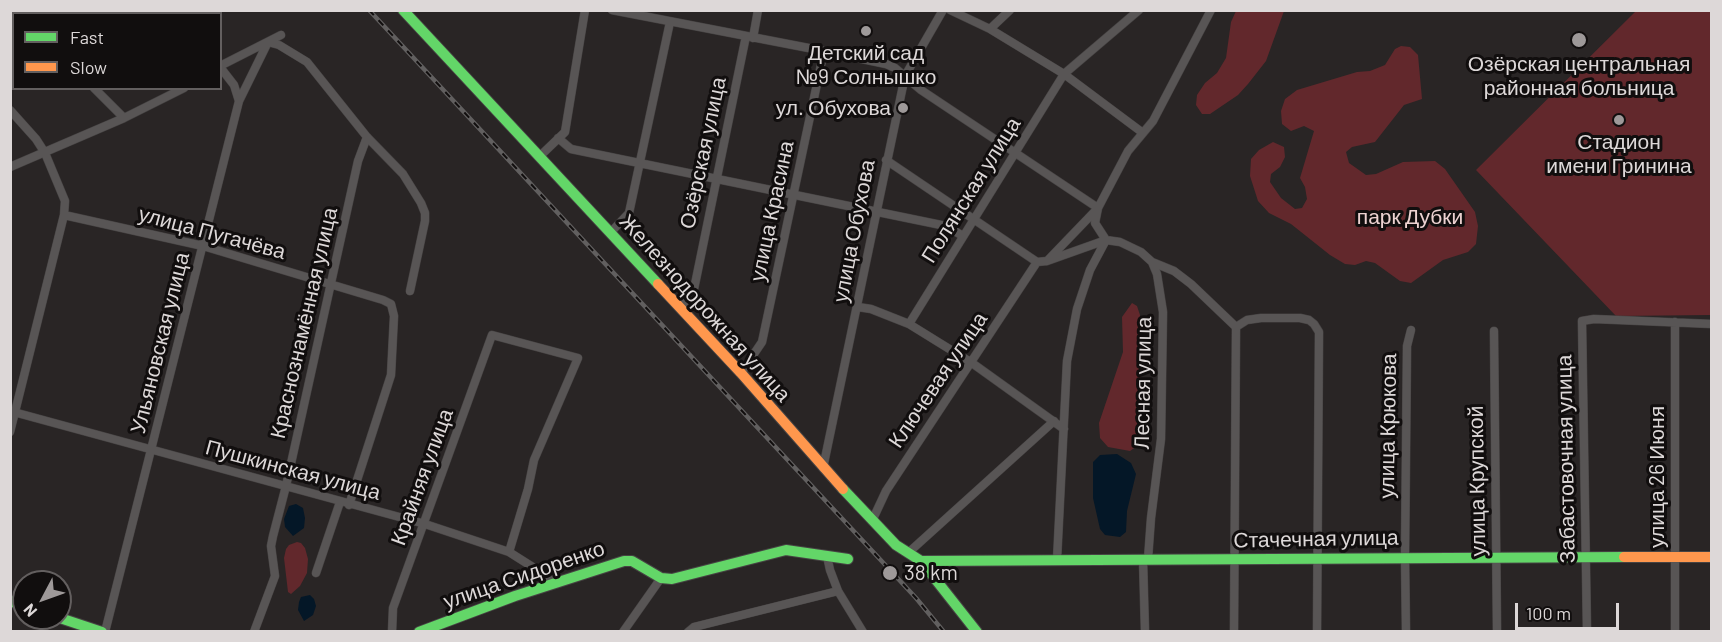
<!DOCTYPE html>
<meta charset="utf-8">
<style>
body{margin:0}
#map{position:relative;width:1722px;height:642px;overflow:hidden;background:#292525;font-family:Barlow,sans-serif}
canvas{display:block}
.frame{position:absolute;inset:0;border:12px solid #ddd8d8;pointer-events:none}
.legend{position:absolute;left:12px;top:12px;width:210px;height:78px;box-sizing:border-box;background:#110e0e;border:2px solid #635f5f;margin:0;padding:8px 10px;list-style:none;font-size:18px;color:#ddd8d8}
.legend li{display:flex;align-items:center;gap:12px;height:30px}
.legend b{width:30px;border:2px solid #635f5f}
.north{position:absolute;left:12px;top:570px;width:60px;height:60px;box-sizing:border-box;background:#110e0e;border:2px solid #635f5f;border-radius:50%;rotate:229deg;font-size:16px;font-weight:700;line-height:24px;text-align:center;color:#ddd8d8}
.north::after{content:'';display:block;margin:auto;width:21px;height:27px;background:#9e9999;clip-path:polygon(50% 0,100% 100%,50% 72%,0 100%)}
.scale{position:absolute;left:1515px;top:603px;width:104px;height:27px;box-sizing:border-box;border:3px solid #ddd8d8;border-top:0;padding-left:8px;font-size:18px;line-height:21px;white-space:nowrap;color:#ddd8d8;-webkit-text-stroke:4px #110e0e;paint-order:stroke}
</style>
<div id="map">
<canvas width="1722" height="642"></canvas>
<div class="frame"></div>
<ul class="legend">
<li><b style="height:8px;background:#63d668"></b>Fast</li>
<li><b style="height:8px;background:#ff974d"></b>Slow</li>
</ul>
<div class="north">N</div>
<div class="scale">100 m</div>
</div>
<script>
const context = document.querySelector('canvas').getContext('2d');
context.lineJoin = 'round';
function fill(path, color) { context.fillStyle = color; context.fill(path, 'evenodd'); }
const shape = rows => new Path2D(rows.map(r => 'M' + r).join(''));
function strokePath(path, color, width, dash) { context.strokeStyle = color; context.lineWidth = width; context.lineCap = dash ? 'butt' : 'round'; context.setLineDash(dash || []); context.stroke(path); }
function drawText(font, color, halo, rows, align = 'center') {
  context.font = font + ' Barlow,sans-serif'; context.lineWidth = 6; context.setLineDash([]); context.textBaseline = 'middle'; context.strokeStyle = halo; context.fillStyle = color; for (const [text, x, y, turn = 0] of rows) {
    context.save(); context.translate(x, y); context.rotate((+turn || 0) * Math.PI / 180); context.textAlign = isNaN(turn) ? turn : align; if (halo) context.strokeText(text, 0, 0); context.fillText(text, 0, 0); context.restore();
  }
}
const green = shape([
 [1236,11,1284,11,1266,61,1248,84,1238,95,1210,114,1202,114,1196,105,1197,95,1205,83,1217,73,1226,58,1231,22],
 [1636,11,1711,11,1711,315,1616,316,1476,170],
 [1401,46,1410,47,1418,55,1422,99,1404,105,1375,142,1352,147,1346,152,1349,163,1366,175,1376,174,1403,162,1435,161,1445,169,1475,212,1478,226,1476,244,1468,252,1443,260,1411,283,1400,281,1375,263,1366,261,1355,265,1345,264,1330,255,1291,224,1269,213,1258,201,1250,176,1251,159,1259,150,1273,142,1284,147,1285,157,1280,167,1271,174,1270,182,1281,198,1295,209,1302,208,1307,199,1305,187,1300,178,1314,131,1304,126,1291,131,1282,124,1281,111,1285,99,1297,90,1357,72,1370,71,1385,65,1395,49],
 [1132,303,1137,306,1140,315,1141,372,1137,405,1144,419,1140,444,1130,451,1108,447,1100,438,1099,423,1123,352,1122,317],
 [297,542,301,543,305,548,308,559,307,573,300,586,291,594,288,592,284,558,286,549,289,545]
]);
const water = shape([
 [1117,454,1131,463,1136,474,1127,511,1126,532,1120,537,1105,535,1100,529,1093,498,1093,462,1100,455],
 [296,504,303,508,305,518,304,528,293,536,285,527,284,519,289,506],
 [310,595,314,599,316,606,313,615,304,621,298,610,299,602,301,597]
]);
const street = shape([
 [15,10,18,14],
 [125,10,127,14],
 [198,10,201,14],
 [612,10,824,51,886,64,895,68,921,90,1098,208,1047,261],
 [950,10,990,29,1064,74,1143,133],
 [990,29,1010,10],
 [753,38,758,10],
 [220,66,281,35],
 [94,88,124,118],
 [239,101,268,42,279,45,307,62,367,137,403,174,421,203,425,213,425,221,410,291],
 [10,110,36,139,45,153,65,201,64,215,10,432],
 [558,138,571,149,946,226,963,236],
 [539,157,565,132,585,10],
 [886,160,1037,262],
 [10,167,124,118,184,88],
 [64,215,203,246,383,300,391,304,394,316,391,375,349,505],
 [610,233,629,213,670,22],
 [1037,262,1047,261,1106,240,1120,242,1141,252,1152,262,1157,274,1163,312,1161,439,1151,518,1148,559],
 [1152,262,1174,271,1191,284,1236,327],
 [680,307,693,294,746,36],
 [858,307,871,309,909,324,972,363,1064,429],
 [1675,322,1675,632],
 [909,324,1064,74,1139,10],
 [1236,327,1247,320,1261,318,1300,318,1309,320,1314,324,1319,332,1317,632],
 [1494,331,1497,632],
 [741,373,762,342,824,51],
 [10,411,425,524,509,552,558,583],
 [823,468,905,76,943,10],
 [872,521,886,491,1037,262],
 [908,553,1054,421],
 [827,556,830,570,838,591,863,632],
 [1143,559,1145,632],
 [1057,560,1067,361,1077,309,1090,270,1106,240,1095,223,1098,208,1128,151,1153,121,1211,10],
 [316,573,340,502],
 [105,632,239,101,234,85,220,67],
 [254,632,275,576,271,546,273,536,286,486,358,161,367,137],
 [392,632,393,608,492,335,578,358,534,460,528,489,509,552],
 [623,632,661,578],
 [688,632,694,627,838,591],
 [1234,632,1236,327],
 [1406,632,1405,557,1407,346,1411,330],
 [1587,632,1582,321,1594,319,1712,324]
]);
const fast = shape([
 [403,10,658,284],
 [843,489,896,545,921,561,977,632],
 [921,561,1624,557],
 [10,601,24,606],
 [60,618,102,632],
 [419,632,515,596,624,561,632,561,661,578,672,579,786,550,848,559]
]);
const slow = shape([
 [658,284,741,373,843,489],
 [1624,557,1712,557]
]);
const rail = shape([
 [369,10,916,598,944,632]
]);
const markers = [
 [866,31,6,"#9e9999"],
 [1579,40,8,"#9e9999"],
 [903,108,6,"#9e9999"],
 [1619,120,6,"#9e9999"],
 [890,573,8,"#9e9999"]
];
const poiNames = [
 ["Детский сад",866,53],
 ["№9 Солнышко",866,77],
 ["Озёрская центральная",1579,64],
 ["районная больница",1579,88],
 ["ул. Обухова",891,108,"right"],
 ["Стадион",1619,142],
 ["имени Гринина",1619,166],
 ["38 km",904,573,"left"]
];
const streetNames = [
 ["Озёрская улица",703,153,-78],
 ["Полянская улица",971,190,-58],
 ["улица Красина",772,211,-78],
 ["улица Обухова",854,231,-79],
 ["улица Пугачёва",212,233,15],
 ["Железнодорожная улица",705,308,48],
 ["Краснознамённая улица",304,323,-77],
 ["Ульяновская улица",160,343,-76],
 ["Ключевая улица",938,380,-56],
 ["Лесная улица",1143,383,-89],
 ["улица Крюкова",1388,426,-89],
 ["Забастовочная улица",1566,459,-91],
 ["Пушкинская улица",293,470,15],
 ["Крайняя улица",422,477,-70],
 ["улица 26 Июня",1657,477,-90],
 ["улица Крупской",1477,481,-91],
 ["Стачечная улица",1316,539,-1],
 ["улица Сидоренко",524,575,-19]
];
const parkNames = [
 ["парк Дубки",1410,217]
];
fill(green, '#62282c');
fill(water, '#041727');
strokePath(street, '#464343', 9);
strokePath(fast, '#464343', 12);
strokePath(slow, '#464343', 12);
strokePath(street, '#585555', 8);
strokePath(fast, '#63d668', 10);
strokePath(slow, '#ff974d', 10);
strokePath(rail, '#615f5f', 4.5);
strokePath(rail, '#110e0e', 2, [7]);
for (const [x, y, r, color] of markers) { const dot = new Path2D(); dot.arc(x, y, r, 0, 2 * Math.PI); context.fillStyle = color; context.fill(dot); strokePath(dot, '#110e0e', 2); }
drawText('21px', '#ddd8d8', '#110e0e', poiNames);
drawText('21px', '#ddd8d8', '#110e0e', streetNames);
drawText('21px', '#edd2d1', '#110e0e', parkNames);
</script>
